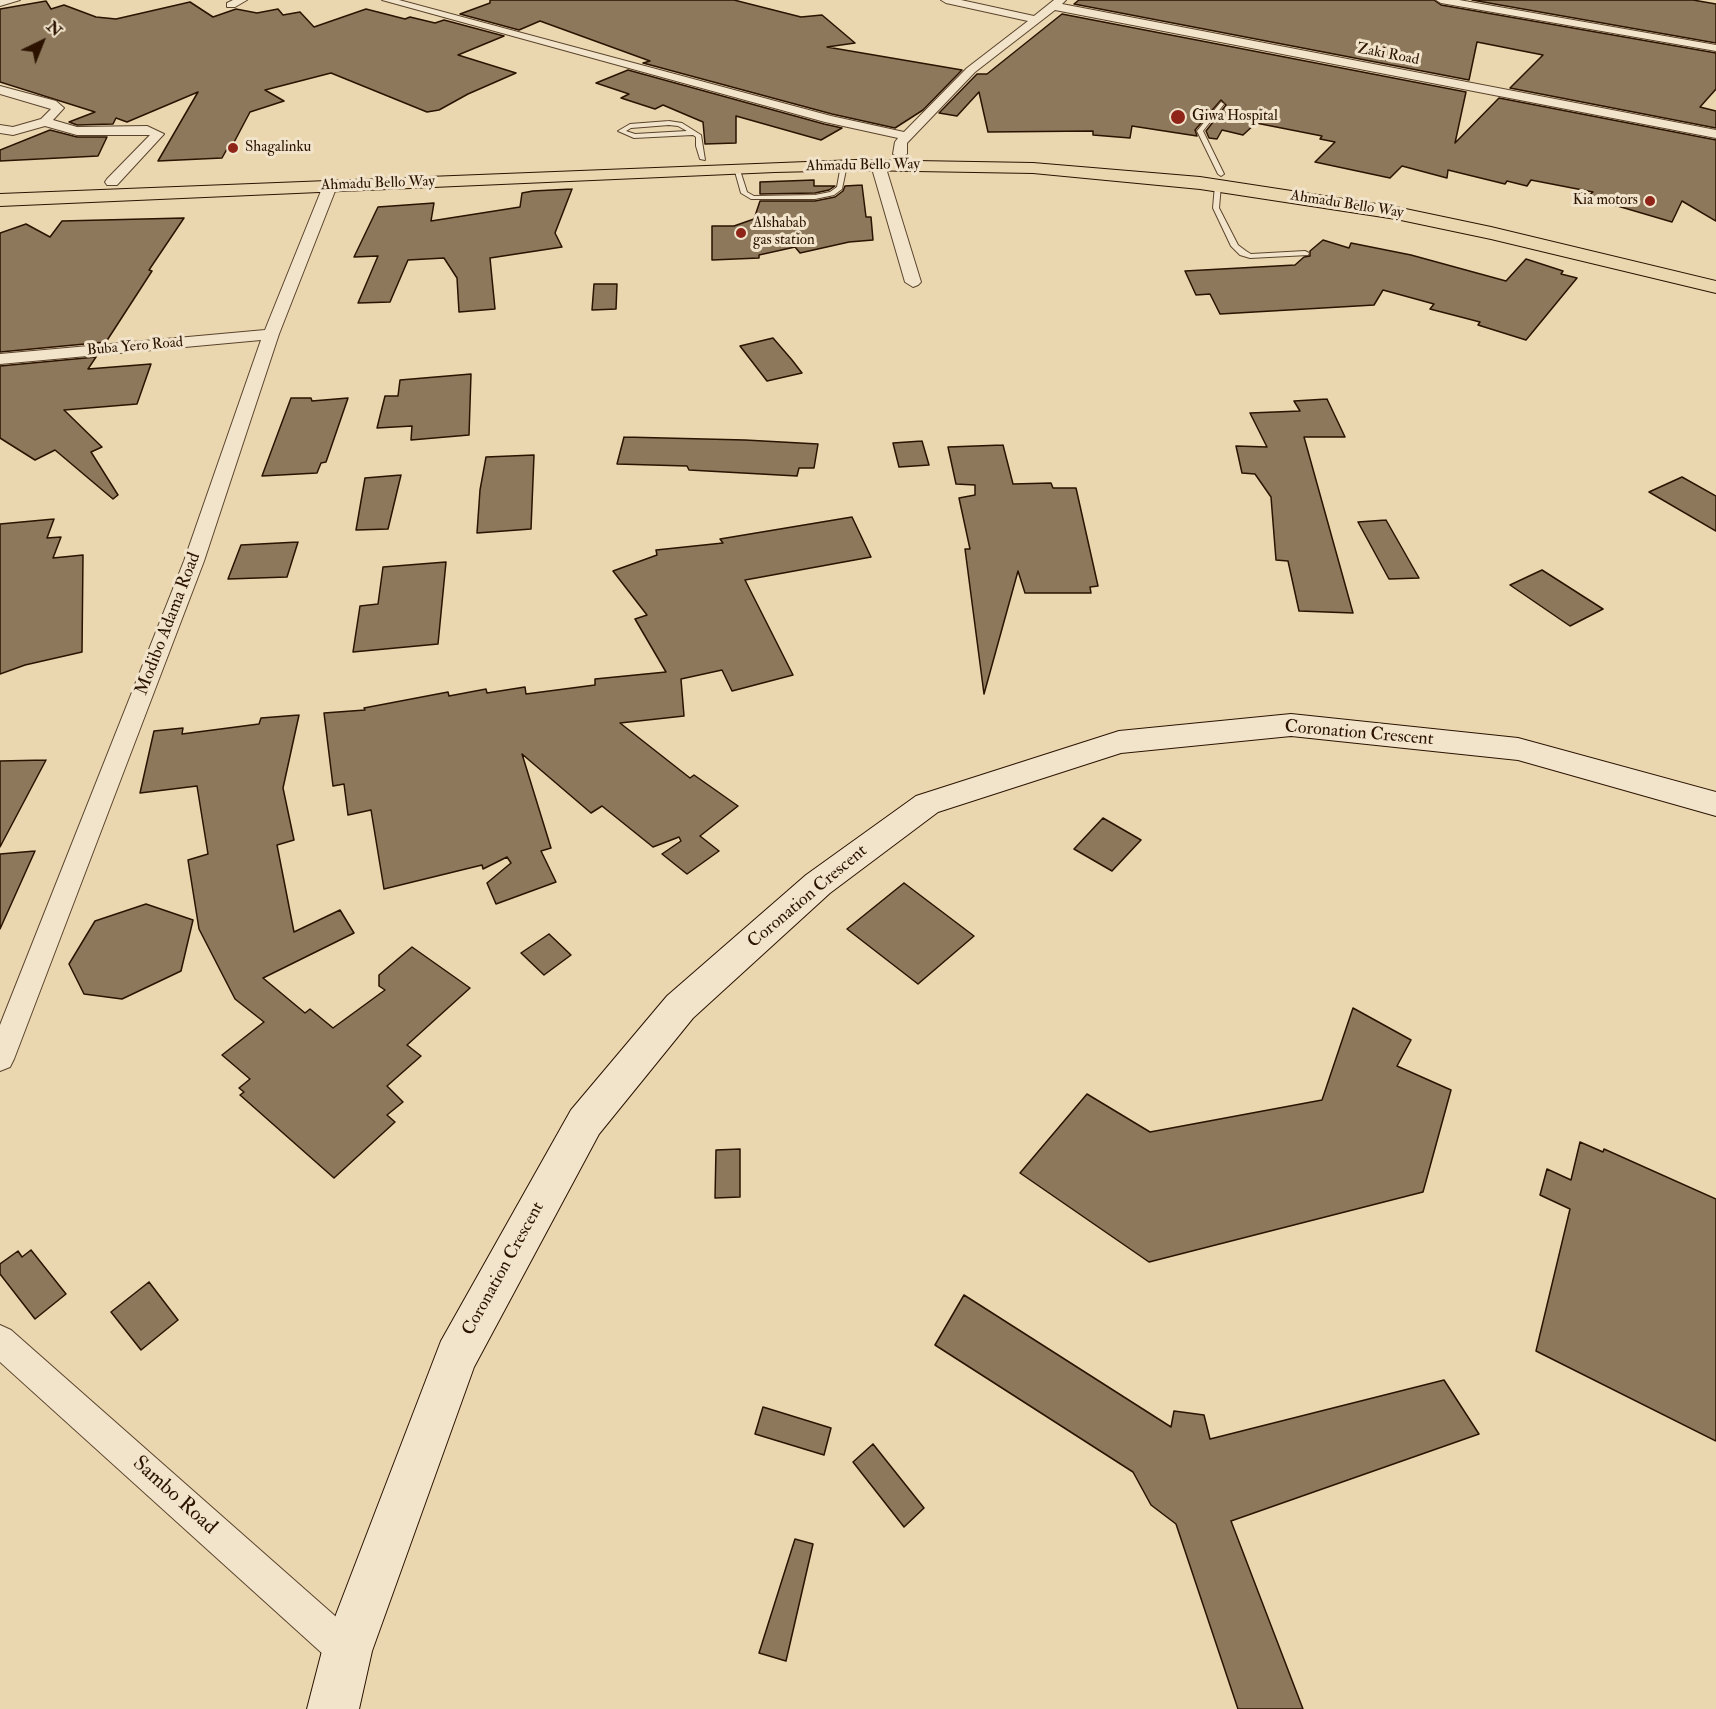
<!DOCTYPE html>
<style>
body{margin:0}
#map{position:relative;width:1716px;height:1709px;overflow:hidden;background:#ead6af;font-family:"IM FELL Double Pica",serif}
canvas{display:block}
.north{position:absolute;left:12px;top:12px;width:60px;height:60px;-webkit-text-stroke:4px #f1e4cb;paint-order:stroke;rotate:43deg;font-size:16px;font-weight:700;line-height:24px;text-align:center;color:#2b1300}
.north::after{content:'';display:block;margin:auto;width:21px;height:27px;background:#2b1300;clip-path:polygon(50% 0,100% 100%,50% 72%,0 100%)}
</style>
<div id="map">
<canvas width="1716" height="1709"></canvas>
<div class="north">N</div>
</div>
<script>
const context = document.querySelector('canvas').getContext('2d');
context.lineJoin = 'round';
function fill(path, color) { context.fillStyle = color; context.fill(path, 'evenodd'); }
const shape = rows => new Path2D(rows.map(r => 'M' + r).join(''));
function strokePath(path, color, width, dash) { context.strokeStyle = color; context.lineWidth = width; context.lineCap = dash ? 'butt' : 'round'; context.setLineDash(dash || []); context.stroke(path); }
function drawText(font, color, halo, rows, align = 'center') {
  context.font = font + ' "IM FELL Double Pica",serif'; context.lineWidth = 6; context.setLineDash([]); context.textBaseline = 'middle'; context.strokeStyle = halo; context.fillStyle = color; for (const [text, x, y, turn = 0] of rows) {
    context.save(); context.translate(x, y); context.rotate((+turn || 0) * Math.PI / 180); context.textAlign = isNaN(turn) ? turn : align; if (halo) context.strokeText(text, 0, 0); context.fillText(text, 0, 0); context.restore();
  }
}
const building = shape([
 [490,0,734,0,801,17,822,15,855,43,827,47,962,70,923,110,895,128,832,114,643,63,650,61,540,21,519,30,460,14,490,3,490,0],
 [1079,0,1434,0,1441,5,1716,53,1716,89,1700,107,1716,111,1716,128,1510,88,1543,55,1477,42,1469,80,1074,4,1079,0],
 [1472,0,1693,0,1716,4,1716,43,1472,0],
 [46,1,51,9,64,5,96,17,116,19,190,2,213,17,236,9,257,13,278,9,283,15,300,12,314,27,366,9,405,19,410,17,435,23,444,20,504,36,458,55,516,73,468,94,439,110,427,112,331,73,265,90,284,101,250,112,231,148,227,149,222,158,158,161,198,92,127,122,116,118,113,124,77,125,69,122,95,112,0,82,0,9,46,1],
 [1062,14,1466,92,1455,143,1499,98,1716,140,1716,221,1682,201,1672,222,1587,197,1593,192,1531,180,1527,186,1507,181,1505,184,1448,170,1447,178,1402,166,1390,178,1315,162,1335,142,1320,139,1322,136,1256,123,1243,135,1222,130,1217,139,1209,138,1206,131,1226,105,1221,100,1195,130,1197,136,1132,126,1130,138,1093,135,1093,131,988,132,979,92,957,116,939,113,977,74,987,74,1062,14],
 [628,70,824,124,842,128,821,140,736,116,736,143,705,144,703,122,663,105,655,109,621,98,629,94,596,83,628,70],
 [50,130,77,137,107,137,98,156,0,161,0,150,50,130],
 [814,180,814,186,835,186,829,190,815,193,760,194,760,182,814,180],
 [862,185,866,217,871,217,873,240,849,242,800,253,795,247,759,255,759,258,712,260,712,226,734,226,754,219,760,201,815,201,835,197,843,191,845,186,862,185],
 [572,189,555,233,562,247,490,258,495,309,459,312,457,278,444,258,408,260,390,302,358,303,378,256,354,257,378,207,434,203,431,221,520,207,522,193,533,191,572,189],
 [184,218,149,270,152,271,106,342,0,352,0,233,26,224,50,237,62,221,184,218],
 [1323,240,1349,248,1351,243,1411,255,1506,281,1526,259,1563,271,1561,274,1577,278,1526,340,1478,325,1480,322,1430,309,1434,304,1383,290,1374,305,1220,314,1210,294,1196,295,1185,271,1295,265,1304,257,1310,256,1310,251,1323,240],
 [594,284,617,284,616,309,592,310,594,284],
 [773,338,792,360,802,373,767,381,740,346,773,338],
 [96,357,88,369,151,364,137,404,64,410,102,447,91,452,118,495,113,499,55,450,35,460,0,438,0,366,96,357],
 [471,374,469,435,411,440,412,426,377,428,385,396,398,396,400,380,471,374],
 [291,398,311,398,312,401,348,398,326,462,321,463,317,473,262,476,291,398],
 [1327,399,1345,437,1304,437,1353,613,1299,611,1288,561,1276,560,1271,497,1255,474,1242,473,1236,446,1267,447,1250,413,1300,411,1294,401,1327,399],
 [624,437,745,440,818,444,814,468,799,468,797,476,689,470,687,466,617,464,624,437],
 [922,441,929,465,899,467,893,443,922,441],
 [1003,445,1013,484,1051,483,1053,488,1076,488,1098,586,1090,587,1091,593,1025,593,1018,571,984,694,965,549,970,549,959,498,975,495,975,485,956,484,948,447,1003,445],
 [534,455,531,529,477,533,480,490,486,457,534,455],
 [401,475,388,529,356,530,365,478,401,475],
 [1682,477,1716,496,1716,531,1649,492,1682,477],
 [852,517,871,557,745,580,793,675,732,691,722,670,681,679,684,716,620,723,690,778,694,775,738,806,700,836,719,851,687,874,662,854,681,841,679,837,653,847,602,806,591,813,522,754,551,848,541,851,556,882,496,904,487,883,511,863,507,857,483,869,482,865,384,889,371,810,348,815,344,784,333,786,324,713,365,710,364,708,448,692,449,696,486,689,487,693,525,687,526,694,595,685,595,679,666,672,635,619,647,615,613,571,657,555,656,550,723,543,720,539,852,517],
 [54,519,47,538,61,537,53,558,83,555,82,652,25,665,0,674,0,524,54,519],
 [1386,520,1419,578,1389,579,1358,522,1386,520],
 [298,542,287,577,228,579,241,545,298,542],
 [446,562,438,644,353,652,360,606,378,604,383,567,446,562],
 [1542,570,1603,609,1570,626,1510,585,1542,570],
 [299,715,283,788,294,840,277,845,294,932,340,910,354,933,263,978,305,1013,310,1009,333,1028,385,990,379,986,379,975,412,947,470,988,407,1045,421,1056,387,1086,403,1102,387,1115,395,1122,334,1178,240,1095,244,1092,239,1088,250,1079,222,1055,264,1022,235,999,199,929,188,860,208,854,197,786,140,793,154,731,183,728,182,734,259,724,261,718,299,715],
 [46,760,0,847,0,761,46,760],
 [1103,818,1141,840,1112,871,1074,849,1103,818],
 [35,851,0,929,0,854,35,851],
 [904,883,974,936,918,984,847,929,904,883],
 [146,904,193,920,181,971,122,999,84,994,69,964,95,921,146,904],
 [549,934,571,955,544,975,521,953,549,934],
 [1353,1008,1411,1040,1397,1066,1451,1090,1423,1192,1149,1262,1020,1173,1087,1094,1150,1132,1322,1100,1353,1008],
 [1580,1142,1603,1152,1604,1149,1716,1199,1716,1441,1536,1351,1570,1209,1540,1195,1547,1169,1571,1180,1580,1142],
 [740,1149,740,1197,715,1198,716,1150,740,1149],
 [31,1250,66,1294,35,1319,0,1274,0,1264,18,1251,22,1257,31,1250],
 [149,1282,178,1320,141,1350,111,1312,149,1282],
 [964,1295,1171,1427,1174,1411,1204,1415,1210,1439,1444,1380,1479,1434,1231,1521,1303,1709,1238,1709,1176,1524,1151,1505,1133,1472,935,1345,964,1295],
 [763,1407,831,1428,824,1455,755,1434,763,1407],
 [873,1444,924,1508,904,1527,853,1462,873,1444],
 [795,1539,813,1544,786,1661,759,1653,795,1539]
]);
const lane = shape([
 [1221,102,1224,104,1203,131,1224,174,1221,176,1218,174,1197,131,1221,102],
 [669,121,682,123,701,135,705,160,700,159,696,146,696,137,693,135,634,138,618,131,630,124,669,121],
 [669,125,678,126,687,131,635,134,626,131,631,128,669,125],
 [844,163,847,165,842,189,834,195,815,199,751,199,741,193,734,168,739,167,747,192,754,196,815,195,830,192,837,187,841,165,844,163],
 [1218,183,1221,185,1219,208,1238,245,1246,251,1251,254,1305,251,1309,253,1308,255,1250,258,1240,255,1231,246,1213,208,1215,185,1218,183]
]);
const street = shape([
 [0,0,20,0,0,6,0,0],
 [233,0,247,0,235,7,227,7,227,3,233,0],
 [382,0,399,0,831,116,904,132,967,68,1028,21,946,3,941,0,961,0,1034,16,1054,0,1066,0,1062,4,1716,130,1716,138,1055,10,975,72,907,143,907,154,900,158,893,154,895,142,898,138,825,122,382,0],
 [1436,0,1459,0,1716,45,1716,51,1441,3,1436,0],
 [0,86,56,101,64,108,53,120,77,127,147,126,164,134,117,185,107,185,105,182,107,179,150,135,77,135,45,126,13,135,0,133,0,125,13,127,41,119,51,109,0,94,0,86],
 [878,161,885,165,921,282,918,285,913,287,905,282,871,165,878,161],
 [330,182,337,186,279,334,204,561,14,1059,10,1067,0,1071,0,1025,184,561,261,340,0,364,0,354,265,330,323,186,330,182],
 [0,1325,11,1330,360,1638,365,1651,360,1664,347,1669,334,1664,0,1362,0,1325]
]);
const secondary = shape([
 [1291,714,1518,738,1716,792,1716,816,1518,760,1291,736,1121,753,938,812,830,893,693,1018,599,1134,474,1367,372,1651,359,1709,307,1709,322,1651,441,1341,571,1110,667,996,806,875,916,796,1119,731,1291,714]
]);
const primary = shape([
 [857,160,1033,163,1200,177,1396,207,1491,227,1716,281,1716,293,1491,239,1396,219,1200,189,1033,173,857,170,775,172,0,206,0,194,857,160]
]);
const markers = [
 [1178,117,8,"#8f2418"],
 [233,148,6,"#8f2418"],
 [1650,201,6,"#8f2418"],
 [741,233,6,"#8f2418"]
];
const farStreetnames = [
 ["Zaki Road",1388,55,11],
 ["Ahmadu Bello Way",863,166,-1],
 ["Ahmadu Bello Way",378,184,-2],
 ["Ahmadu Bello Way",1347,205,9],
 ["Buba Yero Road",135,347,-5]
];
const farPoinames = [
 ["Giwa Hospital",1192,117],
 ["Shagalinku",245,148],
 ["Kia motors",1638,201,"right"],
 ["Alshabab",753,224],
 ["gas station",753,241]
];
const streetNames = [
 ["Modibo Adama Road",169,624,-69],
 ["Coronation Crescent",1359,734,5],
 ["Coronation Crescent",808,897,-40],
 ["Coronation Crescent",504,1269,-61]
];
const nearStreetnames = [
 ["Sambo Road",174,1496,42]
];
fill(building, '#8e785b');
strokePath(building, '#2b1300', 1.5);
strokePath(lane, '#5b442c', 2);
strokePath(street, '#5b442c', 2);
strokePath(secondary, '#2b1300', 2);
strokePath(primary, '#2b1300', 2);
fill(lane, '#f1e4cb');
fill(street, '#f1e4cb');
fill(secondary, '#f1e4cb');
fill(primary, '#ead6af');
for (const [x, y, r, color] of markers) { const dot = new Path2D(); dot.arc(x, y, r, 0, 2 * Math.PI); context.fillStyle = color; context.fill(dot); strokePath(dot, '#f1e4cb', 2); }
drawText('15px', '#2b1300', '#f1e4cb', farStreetnames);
drawText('15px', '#2b1300', '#f1e4cb', farPoinames, 'left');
drawText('18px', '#2b1300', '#f1e4cb', streetNames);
drawText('21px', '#2b1300', '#f1e4cb', nearStreetnames);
</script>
